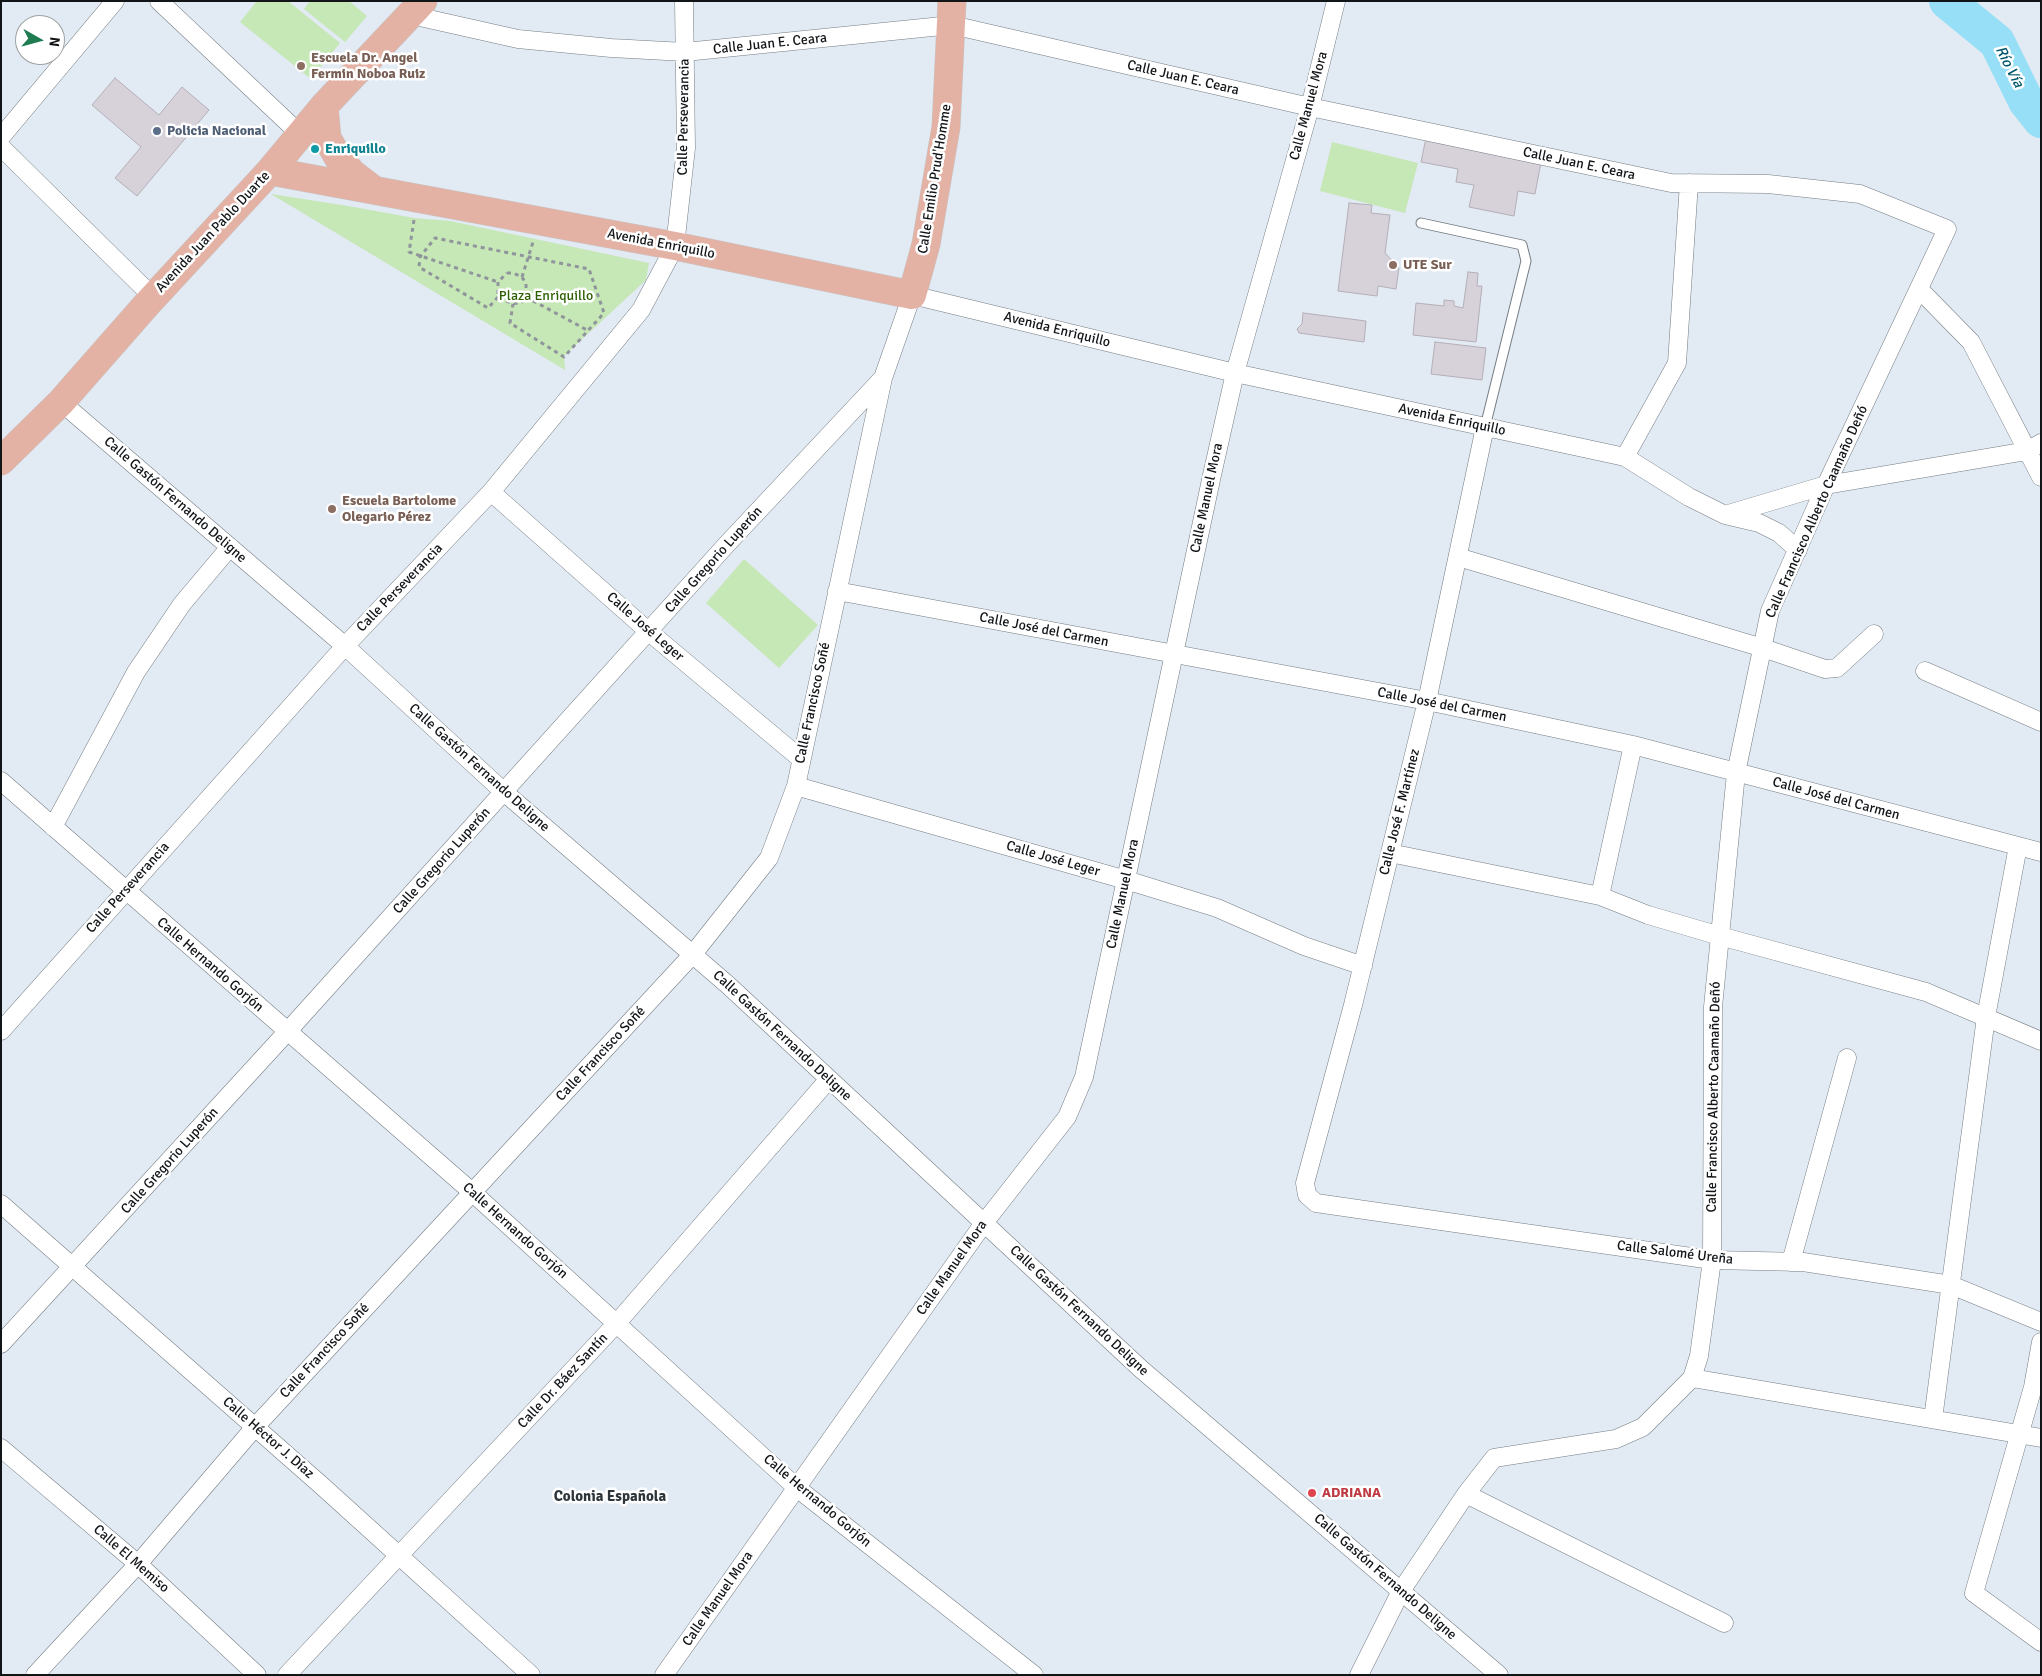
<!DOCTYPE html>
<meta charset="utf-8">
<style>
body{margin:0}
#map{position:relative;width:2042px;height:1676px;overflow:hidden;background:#e2eaf3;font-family:Signika,sans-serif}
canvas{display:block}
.frame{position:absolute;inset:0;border:2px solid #121518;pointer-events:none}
.north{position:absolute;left:15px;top:15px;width:50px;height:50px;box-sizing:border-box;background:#fff;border:1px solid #a0a1a3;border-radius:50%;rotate:97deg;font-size:14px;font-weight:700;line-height:20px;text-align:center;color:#121518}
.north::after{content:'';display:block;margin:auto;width:18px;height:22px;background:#1f7c52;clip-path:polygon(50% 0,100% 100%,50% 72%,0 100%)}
</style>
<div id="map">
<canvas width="2042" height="1676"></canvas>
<div class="frame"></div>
<div class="north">N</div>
</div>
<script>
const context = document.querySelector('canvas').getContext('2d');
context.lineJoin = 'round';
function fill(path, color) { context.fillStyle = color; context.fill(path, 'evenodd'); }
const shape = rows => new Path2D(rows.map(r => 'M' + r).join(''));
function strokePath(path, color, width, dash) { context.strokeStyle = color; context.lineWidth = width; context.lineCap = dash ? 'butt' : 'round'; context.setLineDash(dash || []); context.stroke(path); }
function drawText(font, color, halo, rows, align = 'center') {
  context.font = font + ' Signika,sans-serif'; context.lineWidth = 5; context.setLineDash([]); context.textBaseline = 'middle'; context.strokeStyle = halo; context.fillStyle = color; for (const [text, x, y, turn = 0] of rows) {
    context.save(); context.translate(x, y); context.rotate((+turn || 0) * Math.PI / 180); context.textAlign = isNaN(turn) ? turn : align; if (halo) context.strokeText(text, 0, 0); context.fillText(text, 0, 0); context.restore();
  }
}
const green = shape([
 [257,1,288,1,340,43,311,79,240,22],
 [310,1,349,1,367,16,345,42,304,9],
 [1332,142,1418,163,1405,213,1320,191],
 [271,194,348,206,414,218,450,221,649,263,646,280,564,356,565,370],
 [744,559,818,625,779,668,706,603]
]);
const river = shape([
 [1947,1,1997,42,2026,101,2041,120]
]);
const building = shape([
 [115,78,159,115,182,87,209,110,137,196,115,178,141,147,92,105,115,78],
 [1426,138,1542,157,1535,194,1518,191,1514,216,1469,207,1474,185,1456,182,1458,169,1421,162,1426,138],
 [1349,203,1372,205,1371,213,1390,215,1385,253,1399,268,1396,289,1378,286,1377,296,1338,291,1349,203],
 [1468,272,1478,273,1477,286,1482,286,1476,342,1413,335,1416,303,1444,306,1444,300,1454,301,1454,306,1463,308,1468,272],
 [1303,313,1366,321,1364,342,1299,333,1297,329,1302,324,1303,313],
 [1435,342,1486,348,1482,380,1431,374,1435,342]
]);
const path = shape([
 [414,220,409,252,498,282],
 [507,273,513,273,522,277,526,284,526,297,522,302,513,304,498,297,498,282,507,273],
 [522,277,533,242],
 [498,297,488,308,419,267,420,257,435,238,589,269,604,313,564,357,510,323,513,304],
 [526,297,587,330]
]);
const service = shape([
 [1421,223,1522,245,1526,261,1485,427]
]);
const minor = shape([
 [159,1,301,135],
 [411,15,518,39,611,48,685,52,952,25,1310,107,1671,183,1768,184,1860,194,1947,229,1826,485,1770,611,1736,773,1713,1007,1712,1260,1699,1356,1692,1378,1643,1427,1616,1439,1494,1458,1466,1494,1401,1591,1359,1675],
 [1,137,115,1],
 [1,147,153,297],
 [1919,289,1971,342,2041,477],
 [61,402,345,646,504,792,728,985,1141,1369,1499,1675],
 [1485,427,1427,701,1353,1005,1305,1183,1307,1195,1316,1203,1712,1260,1803,1262,1951,1285,2041,1322],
 [1625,457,1677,363,1689,183],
 [491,492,648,631,801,759],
 [1725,515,1759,523,1779,533,1798,550],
 [1458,557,1763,648,1825,669,1837,668,1874,634],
 [837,591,1427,701,1633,745,2041,852],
 [1925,671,2041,722],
 [1,781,472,1192,797,1488,1034,1675],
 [796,786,1126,880,1217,908,1304,946,1363,966],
 [53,827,136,672,182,604,230,547],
 [1390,853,1600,896,1648,915,1720,936,1926,992,2041,1041],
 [1600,896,1633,745],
 [1,1031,345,646,491,492,641,310,675,246,686,148,684,1],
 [1,1204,321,1485,531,1675],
 [1791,1262,1847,1058],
 [2041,1342,2033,1387,1974,1593,2041,1642],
 [1,1344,287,1032,727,544,882,379],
 [1692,1378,2041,1438],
 [1933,1419,1986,1017,2018,846],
 [1,1448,138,1564,257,1675],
 [1466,1494,1724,1623],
 [35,1675,138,1564,255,1427,693,954,769,858,796,786,883,378,912,295,1235,373,1625,457,1689,497,1725,515,1826,485,2027,451,2041,443],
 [287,1675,616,1324,829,1079],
 [664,1675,984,1223,1067,1117,1084,1077,1212,475,1235,373,1310,107,1336,1]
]);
const primary = shape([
 [324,106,327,138,339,159,353,174,374,190],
 [270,171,675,246,912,295,926,244,946,127,952,1],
 [1,461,61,402,148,303,270,171,324,106,423,1]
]);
const markers = [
 [301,66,5,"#8d6e63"],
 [157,131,5,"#5c6f8a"],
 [315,149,5,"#0f9aa8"],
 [1393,265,5,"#8d6e63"],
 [332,509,5,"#8d6e63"],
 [1312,1493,5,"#e0444e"]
];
const streetNames = [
 ["Calle Juan E. Ceara",770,44,-6],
 ["Calle Juan E. Ceara",1183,78,13],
 ["Calle Manuel Mora",1309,106,-75],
 ["Calle Perseverancia",684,117,-89],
 ["Calle Juan E. Ceara",1579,164,12],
 ["Calle Emilio Prud'Homme",935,179,-81],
 ["Avenida Juan Pablo Duarte",213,232,-47],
 ["Avenida Enriquillo",661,244,11],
 ["Avenida Enriquillo",1057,330,14],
 ["Avenida Enriquillo",1452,420,12],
 ["Calle Manuel Mora",1207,498,-78],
 ["Calle Gastón Fernando Deligne",175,500,41],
 ["Calle Francisco Alberto Caamaño Deñó",1817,512,-66],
 ["Calle Gregorio Luperón",714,560,-48],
 ["Calle Perseverancia",400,588,-46],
 ["Calle José Leger",645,627,41],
 ["Calle José del Carmen",1044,630,11],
 ["Calle Francisco Soñé",813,703,-78],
 ["Calle José del Carmen",1442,705,11],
 ["Calle Gastón Fernando Deligne",479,768,42],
 ["Calle José del Carmen",1836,799,15],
 ["Calle José F. Martínez",1400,812,-76],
 ["Calle José Leger",1053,859,16],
 ["Calle Gregorio Luperón",442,861,-48],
 ["Calle Perseverancia",128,888,-48],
 ["Calle Manuel Mora",1123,894,-78],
 ["Calle Hernando Gorjón",210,965,41],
 ["Calle Gastón Fernando Deligne",782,1036,43],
 ["Calle Francisco Soñé",601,1054,-47],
 ["Calle Francisco Alberto Caamaño Deñó",1714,1097,-89],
 ["Calle Gregorio Luperón",170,1161,-48],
 ["Calle Hernando Gorjón",515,1231,42],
 ["Calle Salomé Ureña",1675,1253,7],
 ["Calle Manuel Mora",952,1268,-55],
 ["Calle Gastón Fernando Deligne",1079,1311,43],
 ["Calle Francisco Soñé",325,1351,-47],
 ["Calle Dr. Báez Santín",563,1381,-47],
 ["Calle Héctor J. Díaz",268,1438,41],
 ["Calle Hernando Gorjón",817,1501,40],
 ["Calle El Memiso",131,1559,41],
 ["Calle Gastón Fernando Deligne",1385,1577,41],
 ["Calle Manuel Mora",718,1599,-55]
];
const educationNames = [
 ["Escuela Dr. Angel",311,58],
 ["Fermin Noboa Ruiz",311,74],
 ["UTE Sur",1403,265],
 ["Escuela Bartolome",342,501],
 ["Olegario Pérez",342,517]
];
const serviceNames = [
 ["Policia Nacional",167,131]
];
const cultureNames = [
 ["Enriquillo",325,149]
];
const parkNames = [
 ["Plaza Enriquillo",546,296]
];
const healthNames = [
 ["ADRIANA",1322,1493]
];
const waterNames = [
 ["Río Vía",2009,67,63]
];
const neighbourhoodNames = [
 ["Colonia Española",610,1497]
];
fill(green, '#c6e7b6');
strokePath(river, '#96dff6', 36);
fill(building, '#d7d1da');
strokePath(building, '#b4aeb7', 1);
strokePath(service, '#757d84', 11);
strokePath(minor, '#757d84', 19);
strokePath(primary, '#c6c7c8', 29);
strokePath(path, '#8f959b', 3, [4, 4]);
strokePath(service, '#fff', 9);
strokePath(minor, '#fff', 18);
strokePath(primary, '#e4b2a5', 28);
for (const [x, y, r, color] of markers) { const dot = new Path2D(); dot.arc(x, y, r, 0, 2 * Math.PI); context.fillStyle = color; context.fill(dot); strokePath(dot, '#fff', 2); }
drawText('14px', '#121518', '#fff', streetNames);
drawText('bold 14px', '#785e54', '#fff', educationNames, 'left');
drawText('bold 14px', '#4e5e75', '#fff', serviceNames, 'left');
drawText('bold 14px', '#0d838f', '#fff', cultureNames, 'left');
drawText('14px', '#2c5f00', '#fff', parkNames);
drawText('bold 14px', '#be3a42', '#fff', healthNames, 'left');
drawText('italic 15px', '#00576b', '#fff', waterNames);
drawText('bold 15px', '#2e353b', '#fff', neighbourhoodNames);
</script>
